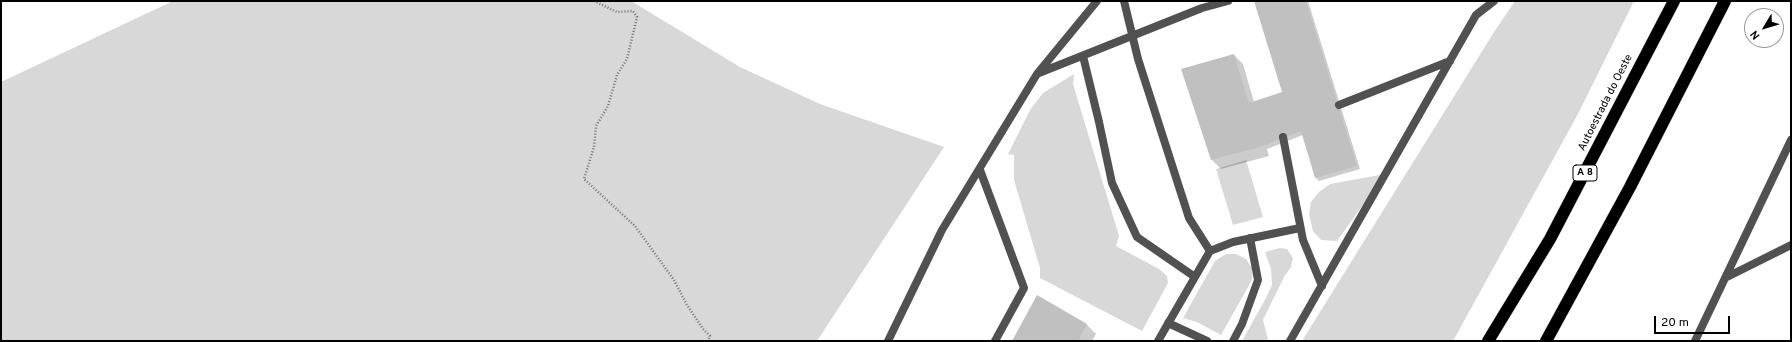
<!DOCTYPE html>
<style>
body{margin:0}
#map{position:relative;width:1792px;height:342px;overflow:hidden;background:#fff;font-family:Overpass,sans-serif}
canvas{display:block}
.frame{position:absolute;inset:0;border:2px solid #000;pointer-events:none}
.north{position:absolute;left:1744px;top:8px;width:40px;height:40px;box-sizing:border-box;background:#fff;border:1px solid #999;border-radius:50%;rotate:232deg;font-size:11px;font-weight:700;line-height:16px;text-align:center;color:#000}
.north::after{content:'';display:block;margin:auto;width:14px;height:18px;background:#000;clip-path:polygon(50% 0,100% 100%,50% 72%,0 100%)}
.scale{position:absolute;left:1654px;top:316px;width:76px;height:18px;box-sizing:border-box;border:2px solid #000;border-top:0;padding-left:5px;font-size:12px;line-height:14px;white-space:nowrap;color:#000;-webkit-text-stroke:3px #fff;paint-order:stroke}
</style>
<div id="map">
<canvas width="1792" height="342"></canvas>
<div class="frame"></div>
<div class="north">N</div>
<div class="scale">20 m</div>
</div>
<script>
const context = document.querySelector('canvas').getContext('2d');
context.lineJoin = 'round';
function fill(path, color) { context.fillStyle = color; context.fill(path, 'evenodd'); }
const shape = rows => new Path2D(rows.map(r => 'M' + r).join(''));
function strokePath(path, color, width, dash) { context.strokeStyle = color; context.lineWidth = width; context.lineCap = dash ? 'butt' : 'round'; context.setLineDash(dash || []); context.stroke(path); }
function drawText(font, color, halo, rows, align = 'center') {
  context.font = font + ' Overpass,sans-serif'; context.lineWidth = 3; context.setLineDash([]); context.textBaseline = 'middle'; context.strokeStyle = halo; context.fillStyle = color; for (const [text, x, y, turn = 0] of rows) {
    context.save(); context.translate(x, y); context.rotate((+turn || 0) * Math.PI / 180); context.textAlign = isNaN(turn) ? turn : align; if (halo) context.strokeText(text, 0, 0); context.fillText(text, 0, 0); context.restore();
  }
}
const green = shape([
 [173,1,631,1,740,67,820,104,944,147,817,341,1,341,1,82],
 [1515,1,1634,1,1578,114,1453,341,1302,341,1494,32],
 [1074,74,1073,84,1119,236,1116,246,1159,269,1167,276,1168,283,1142,331,1040,278,1040,268,1014,180,1014,155,1008,154,1030,110,1043,93],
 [1246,160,1263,217,1233,225,1216,169],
 [1385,174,1337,241,1321,240,1313,231,1309,214,1311,202,1319,192,1330,184],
 [1280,248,1287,249,1293,258,1291,267,1284,277,1263,320,1268,339,1267,341,1242,341,1266,298,1272,285,1271,269,1265,252],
 [1226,254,1236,254,1246,259,1252,268,1252,280,1221,335,1197,322,1183,318,1215,261]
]);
const shadow = shape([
 [1256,1,1308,1,1360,169,1319,181,1316,178,1303,135,1267,149,1269,156,1221,169,1212,160,1234,55,1243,64,1254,102,1283,93],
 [1038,297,1087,325,1096,334,1092,341,1013,341]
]);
const building = shape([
 [1254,1,1306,1,1357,166,1315,178,1301,131,1260,147,1211,160,1181,69,1234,54,1249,103,1282,92],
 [1037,295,1087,324,1078,341,1012,341]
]);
const path = shape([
 [594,1,617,12,633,11,637,17,627,59,617,75,608,106,596,126,594,147,584,179,635,226,674,280,687,305,703,329,710,336,708,341]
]);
const lane = shape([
 [1124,1,1138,59,1189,218,1210,251],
 [1083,56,1099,122,1112,183,1137,237,1195,277],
 [1039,73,1202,8,1228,1],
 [1339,105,1450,61],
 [1283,137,1303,240,1322,286],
 [980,170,1024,288,995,341],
 [1725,278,1791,245],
 [1168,323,1207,341],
 [888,341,942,230,1037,74,1097,1],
 [1158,341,1210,251,1233,242,1300,228],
 [1233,341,1242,324,1258,280,1250,238],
 [1290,341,1476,15,1494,1],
 [1695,341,1791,140]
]);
const highway = shape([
 [1488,341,1550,239,1674,1],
 [1546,341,1630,187,1725,1]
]);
const shields = [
 [1585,173,24]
];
const shieldNames = [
 ["A 8",1585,173]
];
const streetNames = [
 ["Autoestrada do Oeste",1606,103,-63]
];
fill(green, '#d8d8d8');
fill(shadow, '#0003');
fill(building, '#c0c0c0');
strokePath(highway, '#dbdbdb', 13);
strokePath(path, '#737373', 2.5, [1, 2]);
strokePath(lane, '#515151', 8);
strokePath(highway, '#000', 12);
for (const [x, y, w] of shields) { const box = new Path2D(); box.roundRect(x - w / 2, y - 8, w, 16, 3); context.fillStyle = '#fff'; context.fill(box); strokePath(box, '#000', 1); }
drawText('bold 10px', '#000', null, shieldNames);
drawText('11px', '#000', '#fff', streetNames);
</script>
